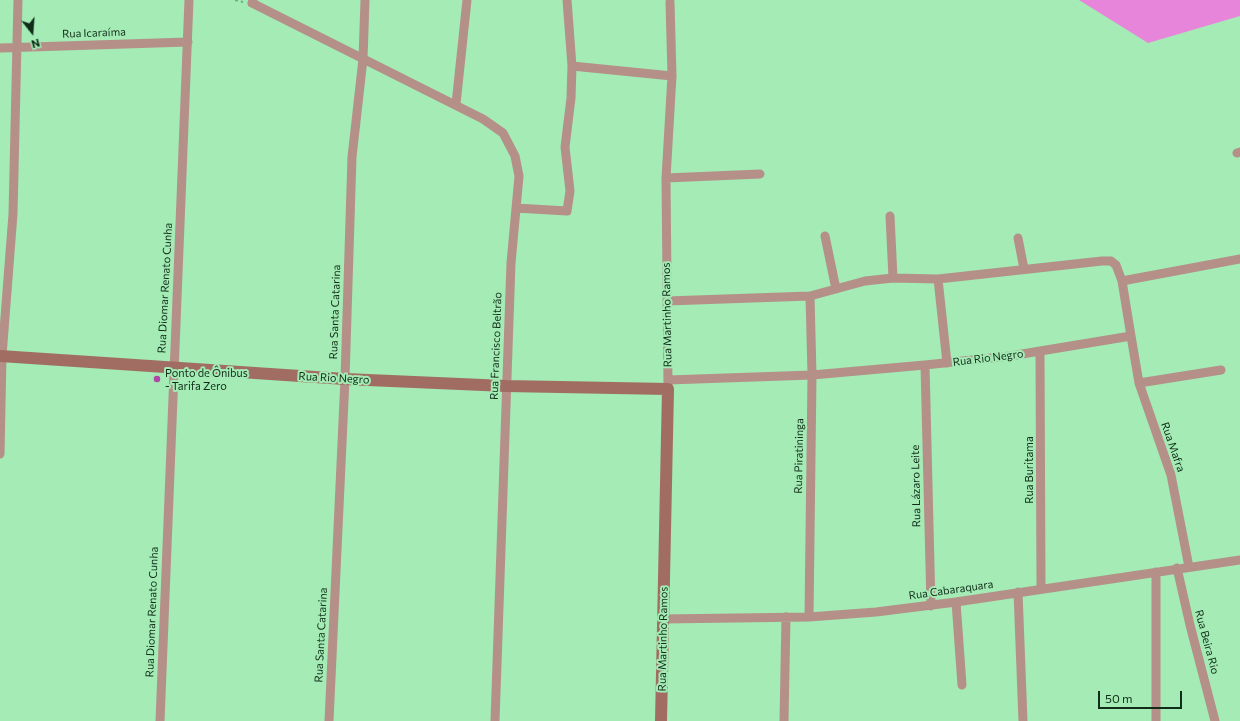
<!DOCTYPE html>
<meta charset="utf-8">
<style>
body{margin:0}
#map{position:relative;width:1240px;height:721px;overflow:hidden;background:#a4ebb5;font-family:Commissioner,sans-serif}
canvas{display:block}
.north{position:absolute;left:12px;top:12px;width:40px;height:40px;-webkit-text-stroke:3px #a4ebb5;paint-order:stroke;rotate:163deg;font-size:11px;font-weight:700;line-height:16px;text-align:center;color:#112d19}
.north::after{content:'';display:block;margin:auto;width:14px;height:18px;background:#112d19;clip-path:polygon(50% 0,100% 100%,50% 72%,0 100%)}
.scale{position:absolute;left:1098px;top:691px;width:84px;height:18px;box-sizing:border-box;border:2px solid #112d19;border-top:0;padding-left:5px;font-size:12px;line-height:14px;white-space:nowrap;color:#112d19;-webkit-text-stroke:3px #a4ebb5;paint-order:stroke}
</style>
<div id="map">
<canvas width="1240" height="721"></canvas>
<div class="north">N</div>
<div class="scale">50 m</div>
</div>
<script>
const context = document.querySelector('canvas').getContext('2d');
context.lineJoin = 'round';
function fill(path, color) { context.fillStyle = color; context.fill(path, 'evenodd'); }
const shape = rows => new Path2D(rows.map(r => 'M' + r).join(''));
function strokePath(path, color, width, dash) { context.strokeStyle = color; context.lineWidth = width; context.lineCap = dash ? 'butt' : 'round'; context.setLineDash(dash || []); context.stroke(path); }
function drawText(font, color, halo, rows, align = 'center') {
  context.font = font + ' Commissioner,sans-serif'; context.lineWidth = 4; context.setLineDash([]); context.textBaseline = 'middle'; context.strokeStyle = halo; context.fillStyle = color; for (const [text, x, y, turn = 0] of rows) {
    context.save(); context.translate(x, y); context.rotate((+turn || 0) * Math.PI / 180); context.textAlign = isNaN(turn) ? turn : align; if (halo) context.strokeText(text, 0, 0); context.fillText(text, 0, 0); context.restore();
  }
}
const green = shape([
 [1079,0,1240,0,1240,16,1148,43]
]);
const path = shape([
 [235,0,243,2]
]);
const street = shape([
 [253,0,252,3,483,119,503,133,515,156,519,176,511,263,495,721],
 [567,0,572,66,672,76,666,178,668,386],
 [670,2,672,76],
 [0,48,188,42],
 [456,104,467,0],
 [1237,153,1240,152],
 [666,178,760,174],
 [516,208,567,211,570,191,565,147,571,98,572,66],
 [890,216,893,278],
 [825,236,836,289],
 [1018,238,1024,269],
 [938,279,947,363],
 [667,301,810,296,865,281,893,278,938,279,1102,261,1111,261,1116,265,1122,281],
 [1131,336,1139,383,1171,475,1189,567],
 [1040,352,1041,589],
 [925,365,931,606],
 [668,380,812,375,925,365,1010,356,1131,336,1122,281,1240,259],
 [1139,383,1221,370],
 [0,454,2,356,13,214,18,0],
 [1177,568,1190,625,1215,721],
 [1156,572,1156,721],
 [1018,592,1023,721],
 [956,602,962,685],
 [809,617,812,375,810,296],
 [663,619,809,617,876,612,956,602,1240,560],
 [160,721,189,0],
 [329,721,345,379,352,157,363,59,365,0],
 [784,721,786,617]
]);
const secondary = shape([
 [0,356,345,379,506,386,668,389,661,721]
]);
const markers = [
 [157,379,4,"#b146a7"]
];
const streetNames = [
 ["Rua Icaraíma",94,33,-2],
 ["Rua Diomar Renato Cunha",165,288,-87],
 ["Rua Santa Catarina",335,312,-88],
 ["Rua Martinho Ramos",667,315,-91],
 ["Rua Francisco Beltrão",496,346,-88],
 ["Rua Rio Negro",988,358,-7],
 ["Rua Rio Negro",334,378,3],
 ["Rua Mafra",1173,447,71],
 ["Rua Piratininga",799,456,-89],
 ["Rua Buritama",1029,470,-90],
 ["Rua Lázaro Leite",916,486,-91],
 ["Rua Cabaraquara",951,590,-8],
 ["Rua Diomar Renato Cunha",152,612,-88],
 ["Rua Santa Catarina",321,635,-87],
 ["Rua Martinho Ramos",663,639,-89],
 ["Rua Beira Rio",1207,642,75]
];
const poiNames = [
 ["Ponto de Ônibus",165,373],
 ["- Tarifa Zero",165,386]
];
fill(green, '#e785db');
strokePath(path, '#74ae83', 2, [3, 3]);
strokePath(street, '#b49088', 9);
strokePath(secondary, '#a16d62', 12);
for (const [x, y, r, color] of markers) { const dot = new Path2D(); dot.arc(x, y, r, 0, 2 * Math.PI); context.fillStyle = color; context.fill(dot); strokePath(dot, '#a4ebb5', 1.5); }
drawText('11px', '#112d19', '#a4ebb5', streetNames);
drawText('11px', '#112d19', '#a4ebb5', poiNames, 'left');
</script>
